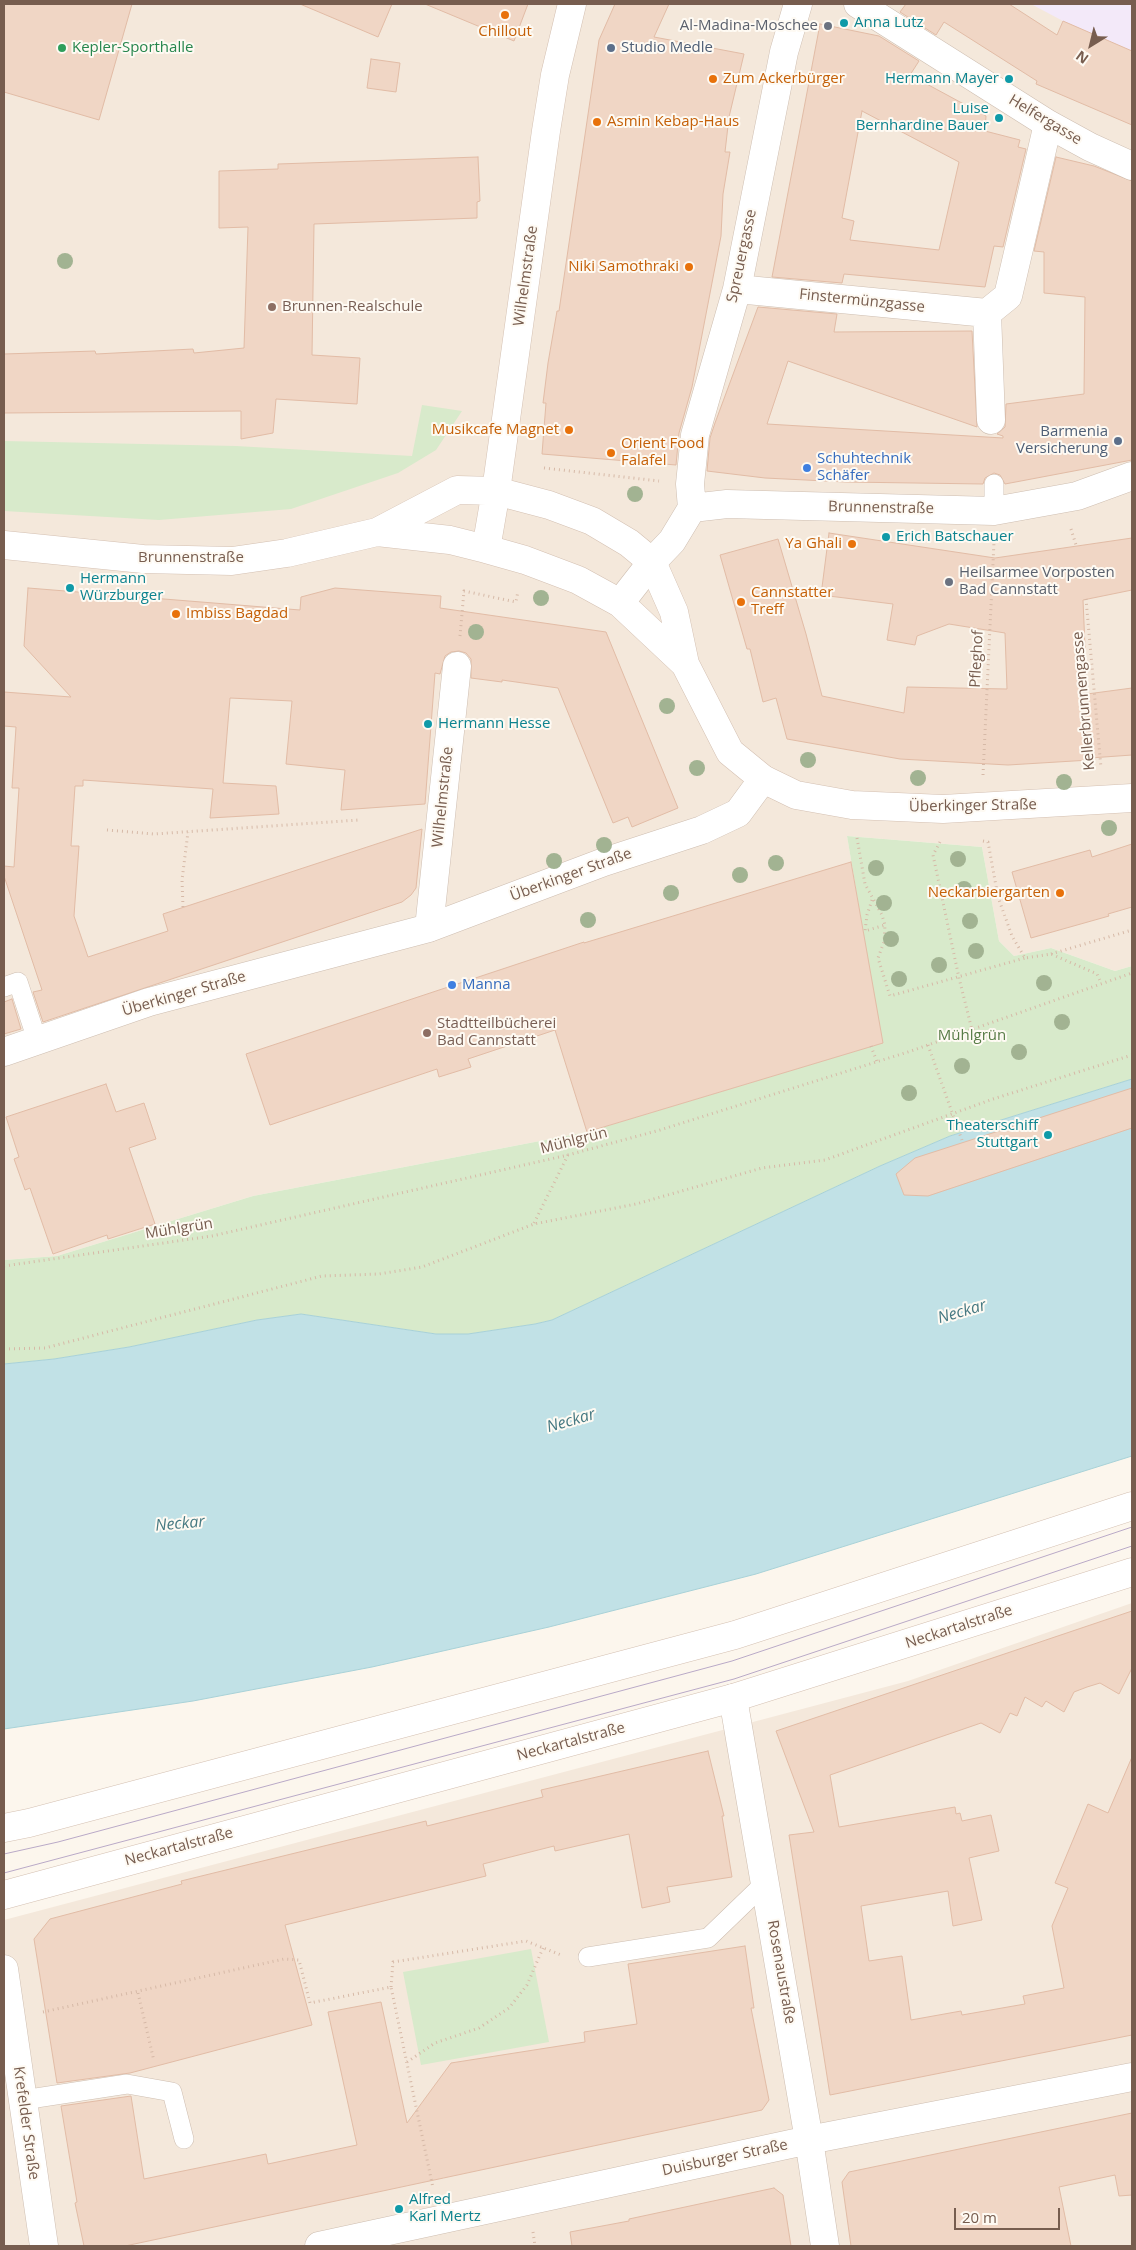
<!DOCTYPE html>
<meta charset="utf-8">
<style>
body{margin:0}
#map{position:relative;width:1136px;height:2250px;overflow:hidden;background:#fcf6ed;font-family:"Open Sans",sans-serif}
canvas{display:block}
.frame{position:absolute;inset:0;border:5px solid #775d4f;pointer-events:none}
.north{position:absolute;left:1066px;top:20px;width:50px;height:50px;-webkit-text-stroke:4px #fefaf3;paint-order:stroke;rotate:216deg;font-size:14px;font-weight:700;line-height:20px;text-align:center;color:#775d4f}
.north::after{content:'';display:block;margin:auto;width:18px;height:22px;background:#775d4f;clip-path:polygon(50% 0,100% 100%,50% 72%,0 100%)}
.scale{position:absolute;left:954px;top:2208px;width:106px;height:22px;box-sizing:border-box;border:2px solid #775d4f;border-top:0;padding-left:6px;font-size:15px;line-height:18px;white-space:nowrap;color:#775d4f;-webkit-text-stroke:4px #fefaf3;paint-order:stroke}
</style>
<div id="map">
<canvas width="1136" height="2250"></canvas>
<div class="frame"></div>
<div class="north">N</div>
<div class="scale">20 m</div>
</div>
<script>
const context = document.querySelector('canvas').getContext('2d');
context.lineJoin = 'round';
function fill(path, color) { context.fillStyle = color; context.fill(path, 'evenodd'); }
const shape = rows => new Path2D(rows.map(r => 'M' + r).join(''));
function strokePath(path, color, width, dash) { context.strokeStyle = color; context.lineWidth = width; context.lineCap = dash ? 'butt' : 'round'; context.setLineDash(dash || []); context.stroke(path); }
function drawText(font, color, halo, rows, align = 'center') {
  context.font = font + ' "Open Sans",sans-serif'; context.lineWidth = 4; context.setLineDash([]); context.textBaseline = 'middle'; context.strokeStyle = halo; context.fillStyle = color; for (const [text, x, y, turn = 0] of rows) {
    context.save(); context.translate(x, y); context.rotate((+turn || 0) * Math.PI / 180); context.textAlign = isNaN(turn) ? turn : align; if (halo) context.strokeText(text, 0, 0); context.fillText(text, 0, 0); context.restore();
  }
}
const residential = shape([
 [4,4,1132,4,1132,966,1115,971,1051,948,1014,956,999,941,982,847,847,836,883,1043,587,1132,253,1196,57,1256,4,1260],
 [1132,1603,1132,2246,4,2246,4,1920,908,1681]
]);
const education = shape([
 [1031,4,1132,4,1132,51,1063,21]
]);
const green = shape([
 [422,405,462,411,436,450,398,473,291,509,159,520,4,511,4,441,236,446,412,456],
 [847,836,982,847,999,941,1014,956,1051,948,1115,971,1132,966,1132,1079,950,1136,880,1166,552,1320,535,1324,468,1334,436,1334,301,1314,257,1320,129,1347,54,1359,4,1364,4,1260,57,1256,253,1196,587,1132,882,1043],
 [531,1949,549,2042,421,2065,403,1972]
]);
const water = shape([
 [1132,1079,1132,1456,756,1574,549,1627,372,1667,193,1701,4,1729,4,1364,54,1359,129,1347,257,1320,301,1314,436,1334,468,1334,535,1324,552,1320,880,1166,950,1136,1132,1079]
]);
const building = shape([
 [4,4,132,4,99,120,4,92,4,4],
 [300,4,392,4,378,37,300,4],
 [425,4,528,4,514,41,425,4],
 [615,4,669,4,654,37,744,54,729,117,725,152,730,152,723,194,721,236,692,387,679,433,676,465,542,454,546,403,543,403,548,363,557,311,559,311,599,40,615,4],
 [906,4,1009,4,1057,35,1063,21,1132,51,1132,125,1036,84,1037,81,944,22,936,35,900,12,906,4],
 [820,24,879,36,919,61,910,75,986,116,985,131,1020,140,1018,147,1026,149,1003,247,994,246,985,287,844,274,842,283,772,277,820,24],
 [862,111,959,162,939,250,850,240,854,221,842,218,862,111],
 [371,59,400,63,396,92,367,88,371,59],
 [478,157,480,201,477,202,477,218,314,224,312,355,360,358,357,404,276,399,273,433,241,439,241,411,4,413,4,354,95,351,96,354,193,349,194,353,244,348,248,227,219,228,219,171,278,169,278,164,478,157],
 [1056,157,1094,166,1132,181,1132,460,1005,484,1000,475,994,473,985,478,983,484,846,482,765,478,707,471,710,438,715,423,758,307,837,314,834,332,972,331,977,427,788,361,767,424,1003,438,1003,436,997,434,1005,427,1006,404,1084,394,1085,297,1044,293,1044,252,1034,251,1056,157],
 [829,533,995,558,1132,538,1132,590,1083,600,1087,694,1132,688,1132,755,1090,758,1090,760,1008,765,900,759,787,739,776,698,763,702,750,649,747,649,720,555,778,539,806,634,822,696,904,713,907,687,1007,689,1005,633,949,624,917,636,915,645,887,640,893,604,821,595,829,533],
 [28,588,300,610,301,597,335,588,441,596,440,608,606,632,678,808,632,827,628,817,613,823,558,688,502,680,502,682,471,678,471,659,466,653,459,651,451,652,445,656,440,674,435,673,425,804,341,810,345,770,286,764,292,701,230,698,223,783,276,786,279,814,210,818,213,789,83,780,83,786,75,786,71,846,79,846,74,916,88,957,168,931,163,914,422,829,416,888,411,895,402,902,43,1022,33,992,42,990,4,876,4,866,14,867,19,788,12,788,16,727,4,726,4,692,71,697,24,646,28,588],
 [1132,844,1132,907,1108,914,1109,916,1031,938,1012,872,1090,850,1092,857,1132,844],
 [851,862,883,1043,587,1132,555,1030,468,1059,471,1067,439,1077,437,1069,270,1125,246,1054,584,942,584,943,851,862],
 [12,999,21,1029,4,1034,4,1002,12,999],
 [106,1084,116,1112,144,1103,156,1139,129,1148,155,1224,108,1239,107,1235,53,1254,30,1188,25,1190,14,1159,19,1157,6,1117,106,1084],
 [1132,1088,1132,1128,928,1196,904,1195,896,1174,915,1158,1132,1088],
 [1132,1611,1132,1668,1119,1694,1100,1683,1087,1687,1074,1692,1064,1712,1046,1701,1042,1707,1025,1697,1017,1716,1010,1713,1000,1733,981,1723,830,1775,839,1827,955,1807,956,1814,960,1813,962,1821,991,1815,999,1851,969,1858,982,1920,953,1926,948,1891,861,1906,869,1961,902,1956,911,2020,961,2011,962,2015,1025,2004,1023,1996,1064,1988,1052,1926,1068,1888,1055,1883,1088,1804,1108,1813,1132,1757,1132,2035,830,2095,789,1835,814,1832,776,1731,1132,1611],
 [708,1751,724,1816,722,1816,732,1877,667,1887,670,1902,642,1908,629,1834,555,1851,554,1846,483,1864,486,1876,285,1925,312,2025,130,2073,57,2083,34,1939,50,1919,182,1884,181,1881,426,1821,427,1826,543,1797,541,1790,708,1751],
 [745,1946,754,2008,751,2008,769,2100,762,2110,125,2246,84,2246,75,2203,77,2202,61,2106,131,2096,144,2179,266,2154,268,2164,357,2145,328,2012,381,2002,407,2123,451,2063,585,2042,584,2032,637,2024,628,1964,745,1946],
 [1132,2113,1132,2195,1119,2196,1115,2175,1059,2187,1071,2246,851,2246,842,2182,849,2172,1132,2113],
 [774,2188,783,2195,791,2246,572,2246,570,2232,629,2221,629,2219,774,2188]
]);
const path = shape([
 [544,468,659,481],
 [1071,529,1076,545],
 [1086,599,1101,768],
 [460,636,464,591,516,602,518,591],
 [983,775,994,542],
 [107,830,154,834,359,820],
 [857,838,865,884,882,915,885,925,884,942,878,958,890,996,1025,958],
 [983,841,988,842,998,897,1012,936,1025,958,1051,954,1097,974,1101,983],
 [940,842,933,855,959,978,972,1030],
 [872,900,867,915,865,931,885,925],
 [183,907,182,880,188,832],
 [1051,954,1132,930],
 [928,1045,963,1143],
 [871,1046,877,1062],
 [534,1223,568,1155],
 [4,1266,212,1236,568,1155,660,1130,911,1051,1132,973],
 [4,1349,45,1348,322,1276,379,1274,422,1267,534,1224,636,1204,762,1168,825,1160,993,1099,1132,1055],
 [391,1987,393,1962,526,1941,561,1955],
 [138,1993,154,2061],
 [43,2012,284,1959,299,1960,310,2003,391,1987,433,2188],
 [407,2062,435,2043,479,2028,509,2008,527,1985,543,1948],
 [533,2232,535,2246]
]);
const lane = shape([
 [994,484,994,511],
 [4,987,18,982,37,1040],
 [588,1957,708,1938,765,1883],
 [23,2100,127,2084,172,2092,184,2139]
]);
const street = shape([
 [858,4,1048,124,1090,147,1132,166],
 [737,289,987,313],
 [991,420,987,313,1008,296,1048,124],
 [692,508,690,484,695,435,737,289,784,52,798,4],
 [692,508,727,504,994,511,1077,496,1132,476],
 [620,603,652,562,672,541,692,508],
 [429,928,457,666],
 [4,1052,149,1002,429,928,604,862,702,830,738,813,763,779],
 [733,1698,809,2140,825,2246],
 [4,1969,44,2246],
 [319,2246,809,2140,1132,2077]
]);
const secondary = shape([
 [377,532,450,540,486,549,525,560,578,580,620,603,685,664],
 [4,545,143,559,232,561,287,553,377,532,457,490,496,491,549,505,592,521,629,543,652,562,674,612,685,664,730,752,763,779,796,795,852,805,943,809,1132,798],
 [486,549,496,491,546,131,555,75,572,4],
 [4,1828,29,1823,735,1635,1132,1506],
 [4,1895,733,1698,1132,1572]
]);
const tram = shape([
 [4,1854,58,1842,732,1661,1132,1527],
 [4,1873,734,1679,1132,1546]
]);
const trees = [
 [65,261],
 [635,494],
 [541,598],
 [476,632],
 [667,706],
 [808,760],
 [697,768],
 [918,778],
 [1064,782],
 [1109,828],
 [604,845],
 [958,859],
 [554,861],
 [776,863],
 [876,868],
 [740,875],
 [964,889],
 [671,893],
 [884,903],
 [588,920],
 [970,921],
 [891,939],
 [976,951],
 [939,965],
 [899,979],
 [1044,983],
 [1062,1022],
 [1019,1052],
 [962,1066],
 [909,1093]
];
const markers = [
 [505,15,5,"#e8710a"],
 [844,23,5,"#0f9aa8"],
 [828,26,5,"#6b7280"],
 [62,48,5,"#2e9e5b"],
 [611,48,5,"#5c6f8a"],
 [713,79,5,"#e8710a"],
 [1009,79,5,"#0f9aa8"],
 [999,118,5,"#0f9aa8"],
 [597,122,5,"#e8710a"],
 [689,267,5,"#e8710a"],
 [272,307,5,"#8d6e63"],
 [569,430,5,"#e8710a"],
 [1118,441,5,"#5c6f8a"],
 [611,453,5,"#e8710a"],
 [807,468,5,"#3f7fe0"],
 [886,537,5,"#0f9aa8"],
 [852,544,5,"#e8710a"],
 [949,582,5,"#6b7280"],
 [70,588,5,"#0f9aa8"],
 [741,602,5,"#e8710a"],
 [176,614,5,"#e8710a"],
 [428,724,5,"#0f9aa8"],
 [1060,893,5,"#e8710a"],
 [452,985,5,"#3f7fe0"],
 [427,1033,5,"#8d6e63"],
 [1048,1135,5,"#0f9aa8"],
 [399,2209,5,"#0f9aa8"]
];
const cultureNames = [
 ["Anna Lutz",854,23],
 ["Hermann Mayer",999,79,"right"],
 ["Luise",989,109,"right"],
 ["Bernhardine Bauer",989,126,"right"],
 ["Erich Batschauer",896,537],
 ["Hermann",80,579],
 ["Würzburger",80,596],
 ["Hermann Hesse",438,724],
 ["Theaterschiff",1038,1126,"right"],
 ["Stuttgart",1038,1143,"right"],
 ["Alfred",409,2200],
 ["Karl Mertz",409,2217]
];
const worshipNames = [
 ["Al-Madina-Moschee",818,26],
 ["Heilsarmee Vorposten",959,573,"left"],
 ["Bad Cannstatt",959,590,"left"]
];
const foodNames = [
 ["Chillout",505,32,"center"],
 ["Zum Ackerbürger",723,79],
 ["Asmin Kebap-Haus",607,122],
 ["Niki Samothraki",679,267,"right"],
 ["Musikcafe Magnet",559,430,"right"],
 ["Orient Food",621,444],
 ["Falafel",621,461],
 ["Ya Ghali",842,544,"right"],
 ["Cannstatter",751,593],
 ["Treff",751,610],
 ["Imbiss Bagdad",186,614],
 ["Neckarbiergarten",1050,893,"right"]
];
const leisureNames = [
 ["Kepler-Sporthalle",72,48]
];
const serviceNames = [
 ["Studio Medle",621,48],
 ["Barmenia",1108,432,"right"],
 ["Versicherung",1108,449,"right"]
];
const streetNames = [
 ["Helfergasse",1045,120,31],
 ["Spreuergasse",742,256,-78],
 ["Wilhelmstraße",526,276,-82],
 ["Finstermünzgasse",862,301,6],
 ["Brunnenstraße",881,508,1],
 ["Brunnenstraße",191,558],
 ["Pfleghof",977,659,-87],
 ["Kellerbrunnengasse",1084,701,-95],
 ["Wilhelmstraße",443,797,-84],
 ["Überkinger Straße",973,806,-1],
 ["Überkinger Straße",571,875,-20],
 ["Überkinger Straße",184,994,-16],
 ["Mühlgrün",574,1141,-14],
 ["Mühlgrün",179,1229,-9],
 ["Neckartalstraße",959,1627,-18],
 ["Neckartalstraße",571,1742,-15],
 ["Neckartalstraße",179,1847,-15],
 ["Rosenaustraße",781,1972,80],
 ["Krefelder Straße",26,2123,82],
 ["Duisburger Straße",725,2158,-12]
];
const educationNames = [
 ["Brunnen-Realschule",282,307],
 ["Stadtteilbücherei",437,1024],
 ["Bad Cannstatt",437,1041]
];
const shopNames = [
 ["Schuhtechnik",817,459],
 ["Schäfer",817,476],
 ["Manna",462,985]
];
const parkNames = [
 ["Mühlgrün",972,1036]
];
const waterNames = [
 ["Neckar",962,1312,-16],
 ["Neckar",571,1421,-16],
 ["Neckar",180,1524,-5]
];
fill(residential, '#f4e8db');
fill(education, '#f3e9f9');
fill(green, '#d8eacb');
fill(water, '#c1e1e6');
strokePath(water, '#a8d1d7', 1);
fill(building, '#f0d6c5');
strokePath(building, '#e2bca6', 1);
strokePath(lane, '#cebeb1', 20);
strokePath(street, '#cebeb1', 29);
strokePath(secondary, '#d4c0b2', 29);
strokePath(path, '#d6b9a7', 3, [1, 4]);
strokePath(lane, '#fff', 19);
strokePath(street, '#fff', 28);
strokePath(secondary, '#fff', 28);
strokePath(tram, '#b9a9c7', 1);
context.fillStyle = '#a2b392';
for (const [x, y] of trees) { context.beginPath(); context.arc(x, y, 8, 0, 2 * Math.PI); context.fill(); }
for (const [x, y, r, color] of markers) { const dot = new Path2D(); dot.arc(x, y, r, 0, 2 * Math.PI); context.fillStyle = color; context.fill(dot); strokePath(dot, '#fefaf3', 2); }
drawText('15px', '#0d838f', '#fefaf3', cultureNames, 'left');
drawText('15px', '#5b616d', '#fefaf3', worshipNames, 'right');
drawText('15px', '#c56008', '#fefaf3', foodNames, 'left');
drawText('15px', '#27864d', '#fefaf3', leisureNames, 'left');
drawText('15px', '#4e5e75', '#fefaf3', serviceNames, 'left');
drawText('15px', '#775d4f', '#fefaf3', streetNames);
drawText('15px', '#785e54', '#fefaf3', educationNames, 'left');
drawText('15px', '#366cbe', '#fefaf3', shopNames, 'left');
drawText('15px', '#587c47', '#fefaf3', parkNames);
drawText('italic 16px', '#467982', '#fefaf3', waterNames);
</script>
